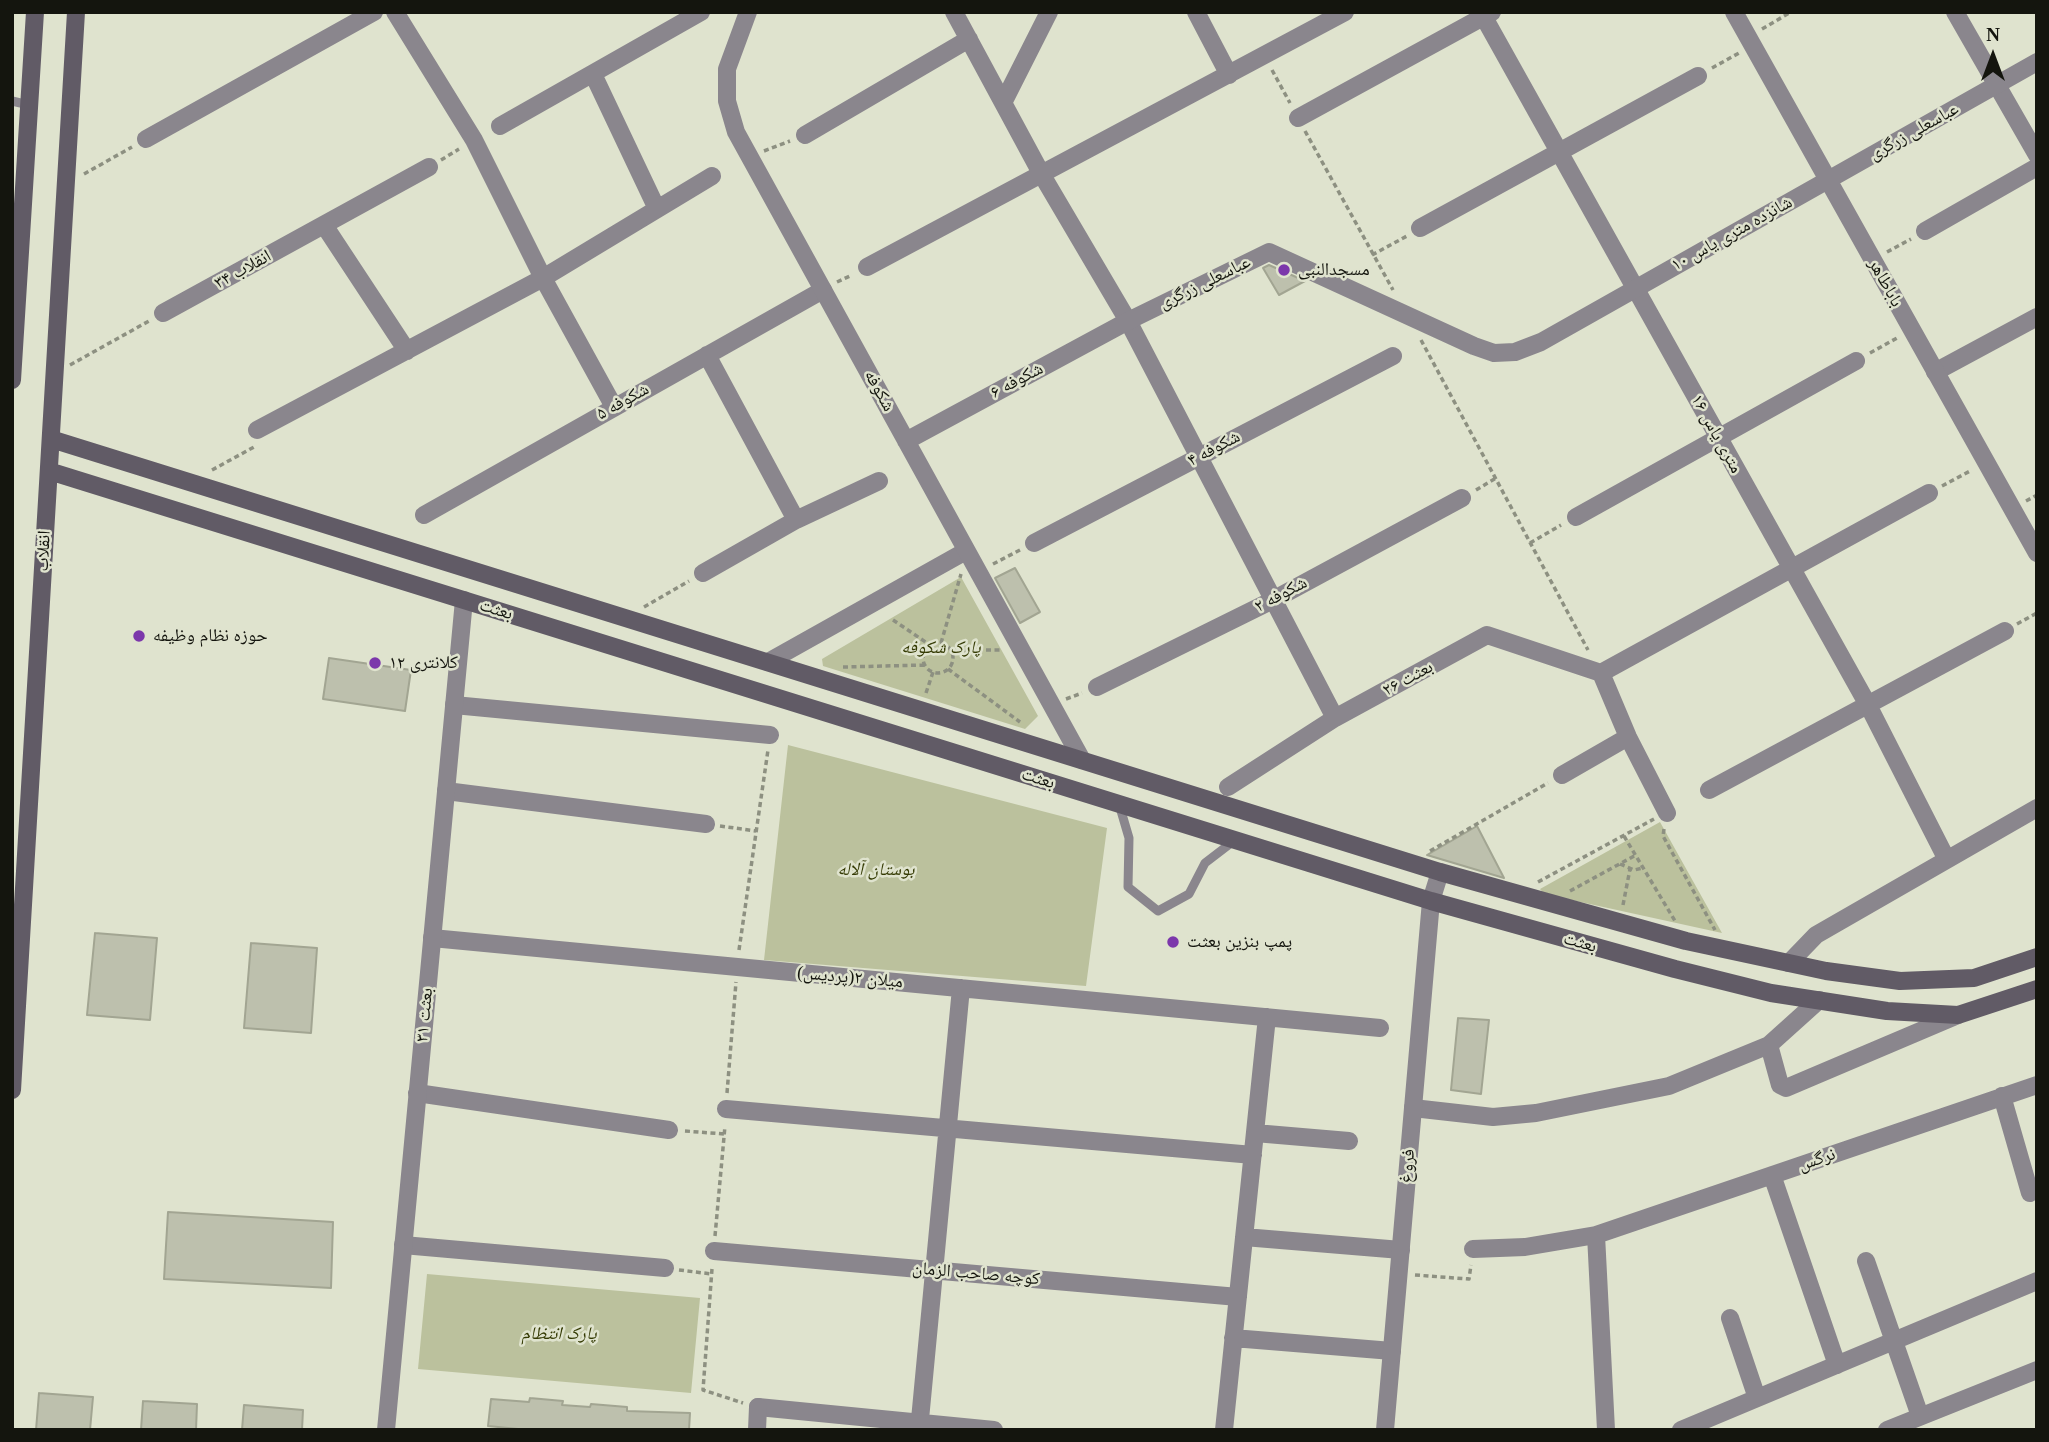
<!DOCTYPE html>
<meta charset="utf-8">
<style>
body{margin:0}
#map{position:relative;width:2049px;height:1442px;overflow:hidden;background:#dfe3ce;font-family:"Times New Roman",serif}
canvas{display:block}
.frame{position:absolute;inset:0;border:14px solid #14150e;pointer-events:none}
.north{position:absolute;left:1958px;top:21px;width:70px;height:70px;-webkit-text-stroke:5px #dfe3ce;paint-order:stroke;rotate:0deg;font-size:19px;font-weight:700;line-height:28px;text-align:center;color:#14150e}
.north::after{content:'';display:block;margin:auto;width:24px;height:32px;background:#14150e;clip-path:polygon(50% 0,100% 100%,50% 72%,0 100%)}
</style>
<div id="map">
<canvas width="2049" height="1442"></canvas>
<div class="frame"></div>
<div class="north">N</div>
</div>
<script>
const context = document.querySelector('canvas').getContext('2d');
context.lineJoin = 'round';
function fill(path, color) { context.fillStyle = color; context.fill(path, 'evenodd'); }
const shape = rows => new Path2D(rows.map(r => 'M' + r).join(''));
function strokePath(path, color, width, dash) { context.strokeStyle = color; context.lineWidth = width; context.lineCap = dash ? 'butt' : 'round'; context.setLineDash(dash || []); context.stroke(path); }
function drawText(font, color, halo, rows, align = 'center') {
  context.font = font + ' "Times New Roman","Noto Naskh Arabic",serif'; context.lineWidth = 5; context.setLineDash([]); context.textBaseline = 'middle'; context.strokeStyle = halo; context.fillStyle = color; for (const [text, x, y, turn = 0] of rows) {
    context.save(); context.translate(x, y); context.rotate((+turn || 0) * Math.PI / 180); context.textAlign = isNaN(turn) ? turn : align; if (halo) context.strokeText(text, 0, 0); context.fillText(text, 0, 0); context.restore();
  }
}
const green = shape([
 [961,577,1038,716,1025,729,823,666,822,659],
 [788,745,1107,828,1086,986,764,960],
 [1660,822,1722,933,1544,894,1540,889],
 [427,1274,700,1298,691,1393,418,1369]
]);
const building = shape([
 [1269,265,1305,281,1279,295,1263,268,1269,265],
 [1015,568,1040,612,1020,623,995,578,1015,568],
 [329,658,411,670,405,711,323,699,329,658],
 [1477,826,1504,878,1427,855,1477,826],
 [95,933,157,938,150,1020,87,1015,95,933],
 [251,943,317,948,311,1033,244,1028,251,943],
 [1458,1018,1489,1020,1481,1094,1451,1090,1458,1018],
 [168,1212,333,1222,331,1288,164,1279,168,1212],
 [39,1393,93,1397,90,1430,36,1430,39,1393],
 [530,1398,563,1401,562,1405,590,1407,591,1404,627,1407,627,1411,690,1413,689,1430,528,1430,488,1426,491,1399,529,1402,530,1398],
 [143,1401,197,1404,196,1430,141,1430,143,1401],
 [244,1405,303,1410,302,1430,242,1430,244,1405]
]);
const path = shape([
 [1762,29,1791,12],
 [1712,68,1739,53],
 [1272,70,1290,103],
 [1305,131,1393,290],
 [764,151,790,141],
 [441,160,459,149],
 [84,174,132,147],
 [1887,252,1911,239],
 [1372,255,1407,236],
 [837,282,852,275],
 [1421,340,1588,650],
 [1870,353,1897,338],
 [70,365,149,321],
 [212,470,254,447],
 [1942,486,1972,470],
 [1476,490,1496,478],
 [2026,501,2037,495],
 [1530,543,1561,525],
 [993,564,1020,550],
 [644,607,689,581],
 [893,620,930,645],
 [2017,624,2037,613],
 '923 658a15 15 0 1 1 30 0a15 15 0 1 1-30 0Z',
 [941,643,961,574],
 [952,650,1002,650],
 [843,667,925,665],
 [948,669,1020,722],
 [926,693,933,672],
 [1066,699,1082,693],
 [720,826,756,831],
 [1664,829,1663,836,1715,930],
 [1624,836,1675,921],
 [1430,851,1548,783],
 [1620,864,1634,870,1643,868],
 [1538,882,1654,819],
 [1570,891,1636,855],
 [1623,905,1630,869],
 [739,950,768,750],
 [727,1093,736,982],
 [685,1131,725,1134],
 [715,1236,725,1126],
 [712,1269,703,1390,743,1403],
 [679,1270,712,1274],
 [1415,1275,1469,1279,1471,1265]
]);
const service = shape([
 [12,101,29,105],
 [1119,804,1129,838,1128,887,1158,911,1189,894,1205,863,1235,840]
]);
const minor = shape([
 [395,12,474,140,543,278,614,407],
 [954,12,1042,175,1128,321,1335,718],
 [1196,12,1229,75],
 [1481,12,1868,705,1946,858],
 [1955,12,2037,155],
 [593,74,657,209],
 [1003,103,1049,12],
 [1298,118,1492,12],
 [500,126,701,12],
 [805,135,969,39],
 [146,139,374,12],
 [324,225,407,351],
 [1420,228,1698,76],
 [1925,231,2037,167],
 [867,267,1345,12],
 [163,313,429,167],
 [707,355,796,520],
 [1935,372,2037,317],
 [257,430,543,278,712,176],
 [424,515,823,290],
 [1576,517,1856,361],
 [1034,543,1393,356],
 [703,573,796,520,879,481],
 [768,662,966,551],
 [1601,673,1929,493],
 [1601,673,1628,737,1667,813],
 [1097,687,1273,600,1462,498],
 [454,705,770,735],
 [1562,775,1628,737],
 [1228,787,1335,718,1487,635,1601,673],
 [1709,790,2005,631],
 [446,791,706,824],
 [432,938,1380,1028],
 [1789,963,1816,935,2037,808],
 [1769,1045,1780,1085,1786,1088,1958,1015],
 [417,1093,669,1130],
 [2002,1096,2030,1193],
 [1413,1108,1493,1117,1536,1113,1669,1086,1769,1045,1819,1000],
 [726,1109,1253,1155],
 [1255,1133,1349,1141],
 [1772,1175,1837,1365],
 [1596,1235,1606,1430],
 [1244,1237,1401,1250],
 [403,1245,665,1268],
 [1473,1249,1525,1247,1596,1235,2037,1085],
 [714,1251,1238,1297],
 [1866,1261,1920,1416],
 [1730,1318,1757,1398],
 [1233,1338,1392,1351],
 [758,1407,994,1430],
 [919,1430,961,988],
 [1224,1430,1267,1017],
 [1681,1430,2037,1281],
 [1887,1430,2037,1370]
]);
const tertiary = shape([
 [748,12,727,69,727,101,736,132,1082,760],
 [1734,12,2037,553],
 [906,441,1128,321,1269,252,1474,346,1494,353,1515,352,1541,342,2037,62],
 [386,1430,464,600],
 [757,1430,758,1407],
 [1385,1430,1431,901,1440,872]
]);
const secondary = shape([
 [12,380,35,12],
 [51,439,1440,872,1686,941,1826,971,1900,981,1974,978,2037,957],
 [49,471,1431,901,1675,969,1771,993,1887,1011,1958,1015,2037,989],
 [12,1090,76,12]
]);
const markers = [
 [1284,270,7,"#7c37ab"],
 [139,636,7,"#7c37ab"],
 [375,663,7,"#7c37ab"],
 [1173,942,7,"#7c37ab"]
];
const streetNames = [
 ["عباسعلی زرگری",1914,132,-29],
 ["شانزده متری یاس ۱۰",1732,234,-29],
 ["انقلاب ۳۴",243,270,-29],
 ["عباسعلی زرگری",1205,283,-26],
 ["باباطاهر",1885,283,61],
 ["شکوفه ۶",1017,381,-28],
 ["شکوفه",879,391,61],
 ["شکوفه ۵",623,402,-29],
 ["۱۶ متری یاس",1716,434,61],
 ["شکوفه ۴",1214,449,-28],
 ["انقلاب",44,551,-87],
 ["شکوفه ۲",1281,595,-28],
 ["بعثت",496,610,17],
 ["بعثت ۲۶",1408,679,-29],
 ["بعثت",1038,779,17],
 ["بعثت",1580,943,16],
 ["میلان ۲(پردیس)",850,978,5],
 ["بعثت ۳۱",425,1015,-85],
 ["نرگس",1817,1160,-19],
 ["فروغ",1408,1166,-85],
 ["کوچه صاحب الزمان",976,1274,5]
];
const poiNames = [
 ["مسجدالنبی",1298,270],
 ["حوزه نظام وظیفه",153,636],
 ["کلانتری ۱۲",389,663],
 ["پمپ بنزین بعثت",1187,942]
];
const parkNames = [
 ["پارک شکوفه",941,648],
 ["بوستان آلاله",876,870],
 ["پارک انتظام",559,1334]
];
fill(green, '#bbc19d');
fill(building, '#bdc0ad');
strokePath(building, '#a2a592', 2);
strokePath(path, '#8d9081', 3.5, [5, 3.5]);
strokePath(service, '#8a868d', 9);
strokePath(minor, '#8a868d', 18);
strokePath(tertiary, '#8a868d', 18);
strokePath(secondary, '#615b66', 18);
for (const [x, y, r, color] of markers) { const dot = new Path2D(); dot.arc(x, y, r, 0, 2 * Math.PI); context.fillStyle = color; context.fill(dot); strokePath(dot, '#dfe3ce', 2.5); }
drawText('18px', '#14150e', '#dfe3ce', streetNames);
drawText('18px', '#14150e', '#dfe3ce', poiNames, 'left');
drawText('italic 18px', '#343a03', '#dfe3ce', parkNames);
</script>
